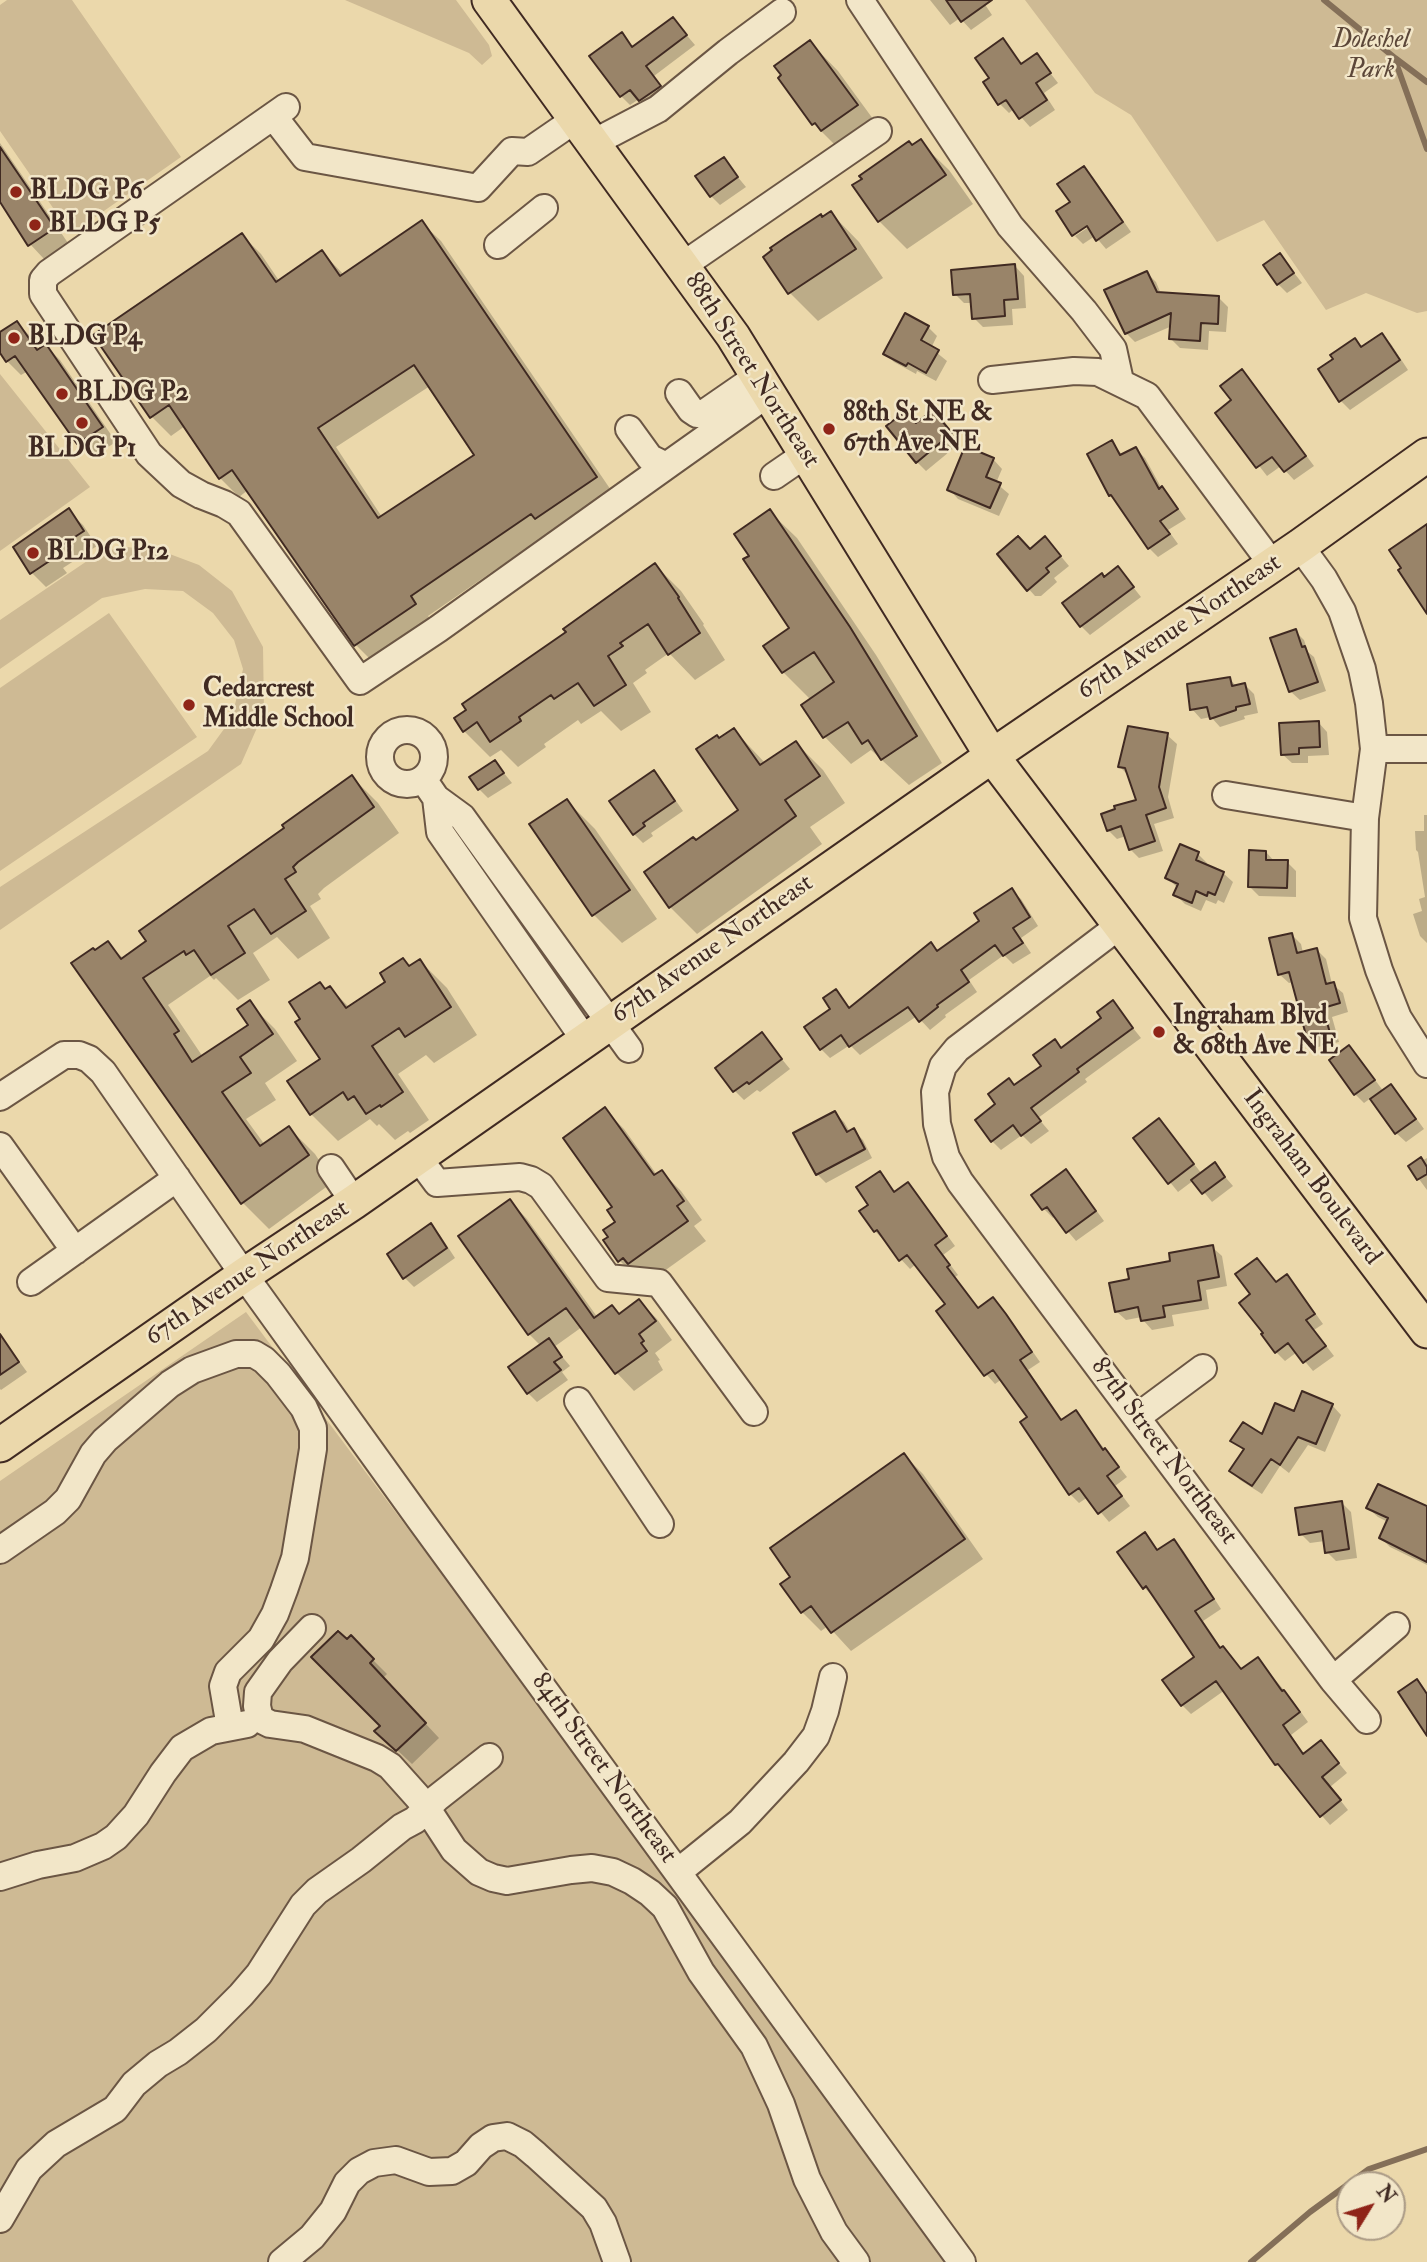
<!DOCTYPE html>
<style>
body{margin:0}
#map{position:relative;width:1427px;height:2262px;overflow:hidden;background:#ebd8ab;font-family:"IM FELL Double Pica",serif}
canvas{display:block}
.north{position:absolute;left:1336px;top:2171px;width:70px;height:70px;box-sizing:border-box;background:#f2e6c8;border:2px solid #ab9b86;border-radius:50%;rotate:52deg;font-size:19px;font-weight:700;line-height:28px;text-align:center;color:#402a22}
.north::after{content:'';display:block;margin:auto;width:24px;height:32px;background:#8f2418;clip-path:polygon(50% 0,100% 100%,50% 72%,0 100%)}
</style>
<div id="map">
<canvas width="1427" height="2262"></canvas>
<div class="north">N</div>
</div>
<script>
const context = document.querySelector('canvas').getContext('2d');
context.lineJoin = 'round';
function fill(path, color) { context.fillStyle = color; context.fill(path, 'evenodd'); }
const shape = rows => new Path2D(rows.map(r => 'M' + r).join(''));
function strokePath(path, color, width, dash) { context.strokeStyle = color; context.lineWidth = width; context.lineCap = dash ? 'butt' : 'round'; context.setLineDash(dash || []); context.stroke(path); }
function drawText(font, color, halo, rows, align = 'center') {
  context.font = font + ' "IM FELL Double Pica",serif'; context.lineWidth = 5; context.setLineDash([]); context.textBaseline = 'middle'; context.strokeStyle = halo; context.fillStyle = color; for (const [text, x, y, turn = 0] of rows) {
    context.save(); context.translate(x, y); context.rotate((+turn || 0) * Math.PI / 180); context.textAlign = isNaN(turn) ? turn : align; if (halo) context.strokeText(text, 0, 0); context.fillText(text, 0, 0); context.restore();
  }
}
const green = shape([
 [7,0,72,0,181,157,71,234,0,131,0,5],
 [345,0,456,0,489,45,492,56,482,65,469,53],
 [1025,0,1427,0,1427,311,1417,313,1366,293,1326,310,1264,220,1217,242,1131,115,1095,93],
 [0,374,90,487,0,551],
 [121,546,167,553,199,565,232,591,263,647,264,712,241,764,0,930,0,887,208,751,232,718,243,669,234,640,213,613,183,591,145,589,102,598,0,669,0,620,90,559],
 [109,613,197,737,0,871,0,688],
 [246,1312,956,2262,0,2262,0,1481]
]);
const shadow = shape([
 [930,0,982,0,992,15,971,30,960,18,950,25],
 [673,19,695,45,654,76,669,96,649,109,639,99,630,105,621,96,621,34,634,48],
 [1003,40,1023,65,1037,56,1058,83,1044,93,1055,110,1030,127,1014,109,1009,113,1000,104,985,83,991,79],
 [810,42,838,71,884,134,842,152,814,124],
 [920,142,949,170,973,204,907,249,879,221,913,147],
 [0,143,68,243,44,259,30,244,0,200],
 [723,159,746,187,720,205,711,196],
 [1084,168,1093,177,1131,232,1106,249,1095,236,1083,244,1075,236,1095,223,1072,203],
 [831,213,859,242,883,278,818,321,790,293,766,257],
 [421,222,441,241,615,496,555,537,550,532,428,616,434,624,375,664,356,645,248,490,239,497,220,478,185,426,171,436,152,417,96,335,242,235,261,254,280,282,322,252,344,275],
 [430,386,476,456,382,517,336,447],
 [1280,255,1302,283,1287,293,1278,284],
 [1015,266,1024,276,1026,308,1012,309,1013,325,983,327,974,318,972,303,964,303,955,294],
 [1147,273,1156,282,1161,294,1218,297,1228,307,1226,332,1209,331,1208,350,1180,348,1171,339,1172,326,1135,342,1126,333],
 [17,323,31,337,40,351,46,346,60,360,116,442,92,457,78,443,28,371,21,375,7,361,0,350,0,334],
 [928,327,937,336,931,348,947,361,936,381,917,371,916,374,894,362,885,353],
 [1382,335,1391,344,1408,370,1350,410,1341,401,1335,360,1354,340,1362,348],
 [1242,371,1251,381,1314,466,1294,480,1281,466,1267,476,1218,413,1234,401],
 [942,421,960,443,926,471,917,462,917,425],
 [1112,442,1123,456,1136,449,1145,458,1162,489,1171,498,1186,519,1168,530,1178,544,1158,557,1149,548,1120,505,1110,495],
 [993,459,1002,469,996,483,1009,494,999,516,958,499,949,489],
 [68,511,83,525,97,546,63,568,67,573,46,587,32,573],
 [770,512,797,538,876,655,942,763,909,785,871,750,851,764,825,737,803,706,811,700,783,672,765,647,792,628],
 [1054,548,1069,566,1054,578,1057,582,1041,596,1035,596,1026,586],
 [655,565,681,591,704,624,703,625,725,660,695,680,669,653,645,670,647,673,633,683,651,712,621,731,601,711,581,724,578,720,544,744,546,747,518,767,501,750,490,757,464,731,568,633],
 [1118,568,1141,597,1090,635,1081,626,1104,578],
 [1295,631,1304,640,1308,652,1314,657,1326,691,1300,700,1290,691],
 [1229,678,1237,687,1245,685,1254,694,1258,713,1244,716,1245,719,1220,727,1211,717,1201,719,1192,709],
 [1318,722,1327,732,1329,755,1308,756,1308,763,1292,763,1282,754],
 [734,730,766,764,796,743,823,770,845,803,810,827,822,844,697,934,670,907,646,873,696,842,741,810,719,740],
 [1167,735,1177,744,1168,797,1174,818,1154,824,1163,851,1139,858,1130,849,1126,836,1117,839,1108,830,1138,801,1129,776,1120,767],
 [495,762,512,783,488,798,479,789],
 [654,772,663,782,683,811,651,833,653,836,643,843,634,834],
 [352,777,378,803,399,833,324,888,318,894,321,899,310,906,330,938,298,959,277,937,253,953,270,980,238,1000,216,978,214,980,210,976,168,1005,203,1057,250,1026,249,1003,275,1029,297,1061,265,1083,276,1100,246,1119,265,1145,289,1128,315,1154,333,1182,269,1229,243,1203,73,963,108,944,124,959],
 [567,801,595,829,657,919,622,943,594,915,532,825],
 [1424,815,1427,815,1427,943,1420,936,1413,914,1422,911,1419,899,1425,897,1418,852,1416,850,1415,831,1424,831],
 [1266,852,1275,862,1287,862,1296,871,1296,897,1259,896,1250,887],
 [1198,854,1207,863,1206,866,1223,873,1233,882,1224,903,1218,900,1216,904,1206,900,1201,911,1185,904,1176,895,1178,888,1167,878],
 [1011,890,1021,899,1038,926,1021,938,1031,953,1013,964,1004,955,969,980,977,992,945,1015,946,1017,930,1030,917,1016,860,1055,850,1045,830,1058,821,1049,835,991,851,1009,931,945,939,952,982,921],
 [1292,935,1301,944,1303,953,1317,950,1326,959,1332,984,1343,993,1348,1012,1332,1017,1339,1042,1318,1047,1308,1038,1293,982,1289,983,1279,974],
 [420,961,447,988,477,1035,434,1063,426,1055,398,1074,429,1120,410,1133,408,1131,395,1140,379,1124,377,1126,370,1119,338,1141,311,1114,323,1059,326,991,330,988,350,1008],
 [1113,1003,1141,1038,1085,1079,1087,1082,1038,1118,1049,1131,1031,1144,1022,1135,1001,1150,992,1141,1015,1087,1043,1067,1055,1041,1062,1049,1104,1018],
 [762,1035,790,1069,760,1092,757,1090,744,1100,735,1091],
 [1349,1048,1358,1057,1384,1092,1391,1087,1400,1096,1424,1129,1406,1142,1396,1133,1371,1098,1364,1103,1355,1094],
 [605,1110,624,1129,657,1175,662,1172,681,1191,702,1220,694,1226,706,1241,649,1282,639,1280,620,1261,606,1241,611,1237,617,1222],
 [835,1113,844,1122,850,1132,853,1130,863,1140,872,1158,826,1183,817,1174],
 [1159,1120,1202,1174,1215,1165,1233,1186,1212,1202,1194,1180,1178,1192,1135,1139],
 [1427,1158,1427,1190,1410,1167],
 [1066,1171,1075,1181,1104,1221,1076,1241,1055,1216,1053,1218,1044,1209,1033,1195],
 [880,1173,896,1193,908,1184,917,1194,955,1246,943,1255,958,1275,955,1277,979,1309,993,1299,1002,1308,1040,1362,1028,1370,1063,1421,1075,1412,1127,1477,1115,1486,1130,1506,1109,1522,1088,1497,1079,1503,1070,1494,1030,1418,1002,1379,995,1384,986,1374,947,1305,916,1264,910,1269,875,1231,871,1206],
 [510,1201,527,1219,598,1318,620,1315,639,1301,657,1319,672,1340,655,1353,660,1360,658,1361,663,1370,634,1391,617,1373,582,1327,554,1347,570,1366,562,1372,568,1380,537,1402,528,1393,511,1367,541,1346,529,1334,460,1237],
 [431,1226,440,1235,455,1258,414,1287,405,1278],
 [1212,1247,1222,1256,1227,1286,1206,1290,1209,1309,1172,1315,1174,1326,1152,1330,1143,1320,1142,1317,1126,1320,1116,1311,1131,1281],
 [1257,1260,1277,1284,1287,1276,1296,1286,1323,1324,1314,1330,1334,1356,1313,1371,1297,1352,1285,1361,1276,1352,1265,1333,1253,1294],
 [0,1335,27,1372,1,1390,0,1389],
 [1332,1405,1341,1415,1325,1452,1308,1445,1289,1473,1280,1466,1262,1494,1240,1480,1231,1471,1244,1451,1233,1441,1263,1437,1295,1414],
 [904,1455,923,1474,983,1559,851,1651,828,1626,821,1631,802,1612,793,1577],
 [1342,1503,1351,1512,1357,1558,1336,1561,1327,1552,1325,1541,1310,1543,1301,1534],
 [1368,1508,1427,1510,1427,1565,1390,1547,1381,1538,1388,1522,1378,1517],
 [1145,1535,1159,1551,1173,1541,1183,1550,1221,1609,1203,1621,1222,1649,1232,1657,1242,1670,1258,1659,1293,1701,1308,1722,1291,1735,1305,1755,1321,1742,1347,1773,1330,1787,1348,1810,1330,1825,1277,1764,1225,1690,1191,1714,1182,1705,1197,1657,1154,1595,1153,1597,1144,1587],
 [351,1638,387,1674,383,1678,439,1738,412,1764,377,1731,382,1726,347,1642]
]);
const stream = shape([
 [1324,0,1395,58,1427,82],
 [1395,60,1427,149],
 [1251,2262,1310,2212,1369,2169,1427,2149]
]);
const building = shape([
 [946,0,992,0,961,22,946,0],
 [673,17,687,35,646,66,661,86,639,101,630,90,620,97,589,56,622,32,632,47,673,17],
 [1003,38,1021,64,1037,53,1051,73,1036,83,1047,100,1019,119,1006,100,998,105,983,82,989,78,975,58,1003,38],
 [810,40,858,105,821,131,815,123,812,125,778,78,781,75,774,66,810,40],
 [921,139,946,175,878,222,852,185,862,179,859,176,909,141,912,145,921,139],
 [0,147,55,228,28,246,0,202,0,147],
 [724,157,738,177,710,197,695,176,724,157],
 [1084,166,1123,222,1096,241,1087,226,1072,236,1056,211,1070,202,1057,184,1084,166],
 [831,211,856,249,788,294,763,257,772,250,770,248,786,237,821,214,822,217,831,211],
 [422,220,597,477,535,519,531,514,411,596,416,604,354,646,232,470,219,479,169,405,150,418,93,335,242,233,276,282,322,250,340,276,422,220],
 [414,365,474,455,378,518,318,428,414,365],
 [1280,253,1294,273,1277,285,1263,265,1280,253],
 [1015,264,1018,299,1004,300,1005,316,972,319,970,294,953,295,951,270,1015,264],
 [1147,271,1157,292,1219,296,1218,324,1201,323,1200,341,1169,339,1171,313,1125,334,1104,290,1147,271],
 [905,313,929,326,921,340,939,350,926,373,908,363,906,366,883,354,905,313],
 [17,321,37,350,46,344,103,427,77,444,15,356,6,362,0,353,0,332,17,321],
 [1382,333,1400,360,1339,402,1318,369,1333,359,1330,355,1355,338,1361,347,1382,333],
 [1242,369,1306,456,1284,472,1272,457,1256,468,1215,413,1231,400,1220,386,1242,369],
 [933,410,952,433,916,463,886,426,906,411,916,423,933,410],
 [1112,440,1120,455,1136,447,1159,489,1162,486,1178,509,1160,521,1170,534,1148,549,1111,495,1109,496,1087,454,1112,440],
 [965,446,994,458,986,477,1001,483,990,508,947,490,965,446],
 [69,508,84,531,50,553,54,558,30,574,13,547,69,508],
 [770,509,850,627,917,736,881,760,868,740,862,744,848,722,823,738,801,705,834,682,814,652,782,673,763,646,789,628,743,559,749,556,734,534,770,509],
 [1427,524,1427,614,1398,570,1401,568,1389,550,1427,524],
 [1018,536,1030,549,1045,536,1061,556,1046,568,1049,572,1027,591,997,554,1018,536],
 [655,563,679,597,678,598,700,633,668,655,648,624,620,643,623,646,608,656,626,685,594,706,578,683,554,699,551,695,519,717,521,721,490,742,477,722,463,732,454,718,466,710,462,704,566,632,563,629,655,563],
 [1118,566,1134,587,1080,627,1062,603,1102,573,1104,577,1118,566],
 [1296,629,1302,647,1305,646,1318,682,1289,692,1270,638,1296,629],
 [1230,677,1232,686,1245,683,1250,704,1236,707,1236,710,1210,719,1207,707,1190,710,1187,684,1230,677],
 [1319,721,1320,747,1299,748,1299,754,1281,755,1279,723,1319,721],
 [1128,726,1168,733,1159,787,1166,808,1146,815,1155,841,1129,850,1121,826,1107,831,1101,814,1115,809,1114,806,1136,800,1125,768,1118,767,1128,726],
 [734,728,760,765,796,741,820,776,785,800,796,816,669,908,644,872,693,837,696,840,738,810,696,749,717,735,719,738,734,728],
 [495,760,504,773,478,790,469,777,495,760],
 [654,770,675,801,643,823,645,826,633,835,609,801,654,770],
 [352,775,374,807,298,862,293,867,296,872,285,879,306,911,271,934,254,909,228,926,245,953,211,975,194,950,186,955,184,951,143,978,179,1031,174,1034,192,1062,248,1025,237,1009,250,1000,273,1034,240,1057,251,1073,222,1092,260,1146,289,1126,309,1155,241,1204,71,963,93,948,95,950,108,941,121,959,146,941,139,931,284,828,282,825,352,775],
 [567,799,630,890,592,916,529,824,567,799],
 [1180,844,1199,852,1196,860,1224,872,1215,895,1208,892,1207,896,1196,891,1192,903,1173,895,1178,884,1165,878,1180,844],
 [1249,850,1266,851,1266,860,1288,860,1287,888,1248,887,1249,850],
 [1012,888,1030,917,1013,928,1023,943,1003,956,995,945,961,970,969,982,937,1005,938,1007,919,1022,908,1007,849,1047,841,1035,820,1050,804,1027,830,1009,823,998,836,989,849,1008,931,942,937,951,979,921,974,913,1012,888],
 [1292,933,1297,953,1317,948,1326,984,1334,982,1340,1003,1323,1008,1330,1033,1307,1039,1289,972,1278,975,1269,938,1292,933],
 [403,958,409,966,420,959,451,1007,405,1037,399,1028,372,1046,403,1092,381,1107,380,1105,366,1114,354,1096,348,1100,343,1092,310,1115,287,1081,320,1059,295,1022,300,1019,289,1002,320,982,325,989,330,986,346,1008,385,982,380,973,403,958],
 [1113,1000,1133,1028,1077,1069,1079,1072,1031,1108,1041,1121,1021,1136,1013,1125,991,1142,975,1120,995,1104,988,1094,1009,1078,1014,1085,1041,1066,1033,1055,1055,1039,1061,1048,1101,1018,1097,1012,1113,1000],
 [762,1032,782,1059,749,1084,747,1082,733,1092,715,1068,762,1032],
 [1349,1045,1375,1080,1354,1095,1329,1060,1349,1045],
 [1391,1084,1416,1119,1395,1134,1370,1099,1391,1084],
 [605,1107,654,1175,662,1170,684,1201,677,1206,688,1221,628,1264,623,1258,618,1262,603,1240,608,1237,603,1230,615,1222,607,1210,612,1207,563,1138,605,1107],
 [835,1111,847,1132,854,1128,865,1149,816,1175,793,1133,835,1111],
 [1159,1118,1194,1164,1168,1184,1133,1138,1159,1118],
 [1421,1157,1427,1167,1427,1174,1417,1180,1408,1166,1421,1157],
 [1215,1162,1225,1177,1202,1194,1191,1180,1215,1162],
 [1066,1169,1096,1211,1066,1233,1047,1207,1042,1210,1031,1195,1066,1169],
 [880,1171,894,1192,908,1182,947,1236,935,1245,950,1265,947,1267,978,1308,993,1297,1006,1314,1032,1352,1020,1360,1061,1420,1076,1410,1103,1450,1105,1448,1119,1467,1107,1476,1122,1496,1098,1514,1079,1488,1069,1495,1020,1422,1027,1417,993,1370,984,1376,936,1311,945,1304,907,1255,899,1261,877,1230,874,1232,859,1211,868,1205,856,1187,880,1171],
 [510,1199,594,1318,612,1305,619,1314,639,1299,656,1321,639,1334,644,1341,641,1343,647,1351,615,1374,566,1308,528,1335,458,1236,510,1199],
 [431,1223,447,1248,403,1279,387,1254,431,1223],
 [1213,1245,1219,1277,1198,1281,1201,1300,1163,1306,1165,1317,1141,1321,1138,1307,1115,1312,1109,1283,1129,1279,1127,1269,1170,1261,1169,1253,1213,1245],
 [1257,1258,1276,1282,1287,1274,1315,1314,1306,1320,1326,1346,1303,1363,1288,1343,1275,1353,1261,1334,1263,1333,1239,1303,1250,1294,1235,1274,1257,1258],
 [0,1334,19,1362,0,1375,0,1334],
 [549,1338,562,1357,554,1362,561,1370,527,1394,508,1367,549,1338],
 [1302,1391,1333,1404,1316,1444,1298,1437,1280,1465,1271,1459,1252,1486,1229,1471,1244,1449,1230,1441,1243,1422,1262,1434,1275,1403,1294,1411,1302,1391],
 [904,1453,965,1539,831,1633,811,1606,801,1613,780,1584,790,1577,770,1548,904,1453],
 [1378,1484,1427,1506,1427,1562,1379,1538,1388,1518,1366,1508,1378,1484],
 [1342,1501,1349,1549,1325,1553,1322,1531,1299,1535,1295,1508,1342,1501],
 [1145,1532,1157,1550,1174,1539,1214,1599,1195,1611,1220,1648,1223,1646,1241,1669,1258,1657,1282,1691,1284,1690,1300,1712,1283,1725,1303,1754,1321,1740,1339,1763,1322,1777,1341,1800,1320,1817,1278,1764,1275,1765,1216,1681,1181,1706,1162,1680,1194,1657,1146,1586,1143,1589,1117,1552,1145,1532],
 [338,1631,347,1639,351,1635,374,1659,370,1663,426,1723,396,1751,374,1731,380,1726,311,1657,338,1631],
 [1417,1679,1427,1694,1427,1736,1398,1692,1417,1679]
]);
const minor = shape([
 [860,0,1010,226,1084,311,1113,349,1120,381],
 [286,107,49,273,43,280,43,294,149,454,181,484,201,495,224,504,239,513,360,681,438,629,669,464],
 [274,117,305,157,478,188,512,151,528,152,576,119],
 [593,143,658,109,728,52,782,12],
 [498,245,544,208],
 [682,266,878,131],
 [992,380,1074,371,1098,372,1147,396,1272,564],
 [679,393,691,410,697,414,703,414,758,376],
 [629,429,650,458,662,464,669,464,769,393],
 [774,476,806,454],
 [1300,546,1324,579,1342,611,1362,669,1369,703,1374,749,1365,818,1363,918,1379,970,1398,1018,1427,1064],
 '380 757a27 27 0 1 1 54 0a27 27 0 1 1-54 0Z',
 [1374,749,1427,749],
 [423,779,436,798,462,817,629,1049],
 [1226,795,1365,818],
 [436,798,440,832,585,1040],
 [1119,926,957,1049,943,1066,935,1092,937,1124,946,1157,960,1182,1333,1680,1367,1720],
 [0,1097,64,1055,79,1055,89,1059,103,1072,244,1275,421,1521,962,2262],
 [0,1146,75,1251],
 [417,1156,437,1183,520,1177,531,1180,541,1186,608,1278,659,1283,754,1412],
 [331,1168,354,1202],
 [31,1282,177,1178],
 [578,1401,660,1524],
 [1137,1417,1203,1368],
 [0,1550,55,1512,68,1499,93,1454,105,1440,170,1384,192,1370,236,1354,254,1354,264,1360,278,1374,304,1408,313,1428,313,1449,295,1558,284,1590,275,1614,261,1639,228,1672,223,1686,230,1727],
 [312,1628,280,1661,258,1692,257,1706,260,1719,270,1724,305,1729,377,1758,390,1766,424,1804,454,1850,479,1872,493,1878,507,1881,571,1870,592,1868,613,1872,632,1881,650,1893,665,1907,701,1972,754,2046,781,2104,807,2179,834,2232,856,2262],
 [1333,1680,1396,1626],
 [678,1872,740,1822,796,1762,816,1736,825,1711,833,1677],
 [0,1877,38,1865,75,1858,103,1846,116,1837,136,1815,163,1773,182,1748,211,1731,247,1724],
 [0,2219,29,2169,56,2144,115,2109,134,2084,158,2064,178,2052,206,2030,241,1995,259,1974,303,1905,317,1891,361,1860,402,1827,415,1820,437,1798,489,1757],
 [282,2262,312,2237,333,2211,347,2183,359,2171,374,2163,396,2160,429,2172,452,2171,466,2163,481,2146,493,2138,507,2136,523,2144,536,2155,594,2208,603,2223,617,2262]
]);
const major = shape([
 [489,0,733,336,992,756,1427,1331],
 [0,1445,244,1275,354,1202,992,756,1300,546,1427,455]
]);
const markers = [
 [16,192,7,"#8f2418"],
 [35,225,7,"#8f2418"],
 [14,338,7,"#8f2418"],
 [62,394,7,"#8f2418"],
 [82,423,7,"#8f2418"],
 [829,429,7,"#8f2418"],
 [33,553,7,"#8f2418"],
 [189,705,7,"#8f2418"],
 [1159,1032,7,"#8f2418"]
];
const parkNames = [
 ["Doleshel",1371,41],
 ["Park",1371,71]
];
const poiNames = [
 ["BLDG P6",30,192],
 ["BLDG P5",49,225],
 ["BLDG P4",28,338],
 ["BLDG P2",76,394],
 ["88th St NE &",843,414],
 ["67th Ave NE",843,444],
 ["BLDG P1",82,450,"center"],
 ["BLDG P12",47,553],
 ["Cedarcrest",203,690],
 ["Middle School",203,720],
 ["Ingraham Blvd",1173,1017],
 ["& 68th Ave NE",1173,1047]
];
const streetNames = [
 ["88th Street Northeast",751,371,57],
 ["67th Avenue Northeast",1180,628,-34],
 ["67th Avenue Northeast",713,950,-35],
 ["Ingraham Boulevard",1311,1178,53],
 ["67th Avenue Northeast",248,1274,-34],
 ["87th Street Northeast",1163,1452,53],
 ["84th Street Northeast",603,1769,54]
];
fill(green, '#ceba94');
fill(shadow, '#0003');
strokePath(stream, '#846f58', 6);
fill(building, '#998469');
strokePath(building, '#402a22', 2);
strokePath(minor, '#6b5644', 30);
strokePath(major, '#402a22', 37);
strokePath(minor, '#f2e6c8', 26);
strokePath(major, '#ebd8ab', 33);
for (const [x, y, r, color] of markers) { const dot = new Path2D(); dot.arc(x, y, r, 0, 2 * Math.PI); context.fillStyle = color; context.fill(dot); strokePath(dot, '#f2e6c8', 2.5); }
drawText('italic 26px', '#5c4739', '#f2e6c8', parkNames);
drawText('bold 26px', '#402a22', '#f2e6c8', poiNames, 'left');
drawText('26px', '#402a22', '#f2e6c8', streetNames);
</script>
